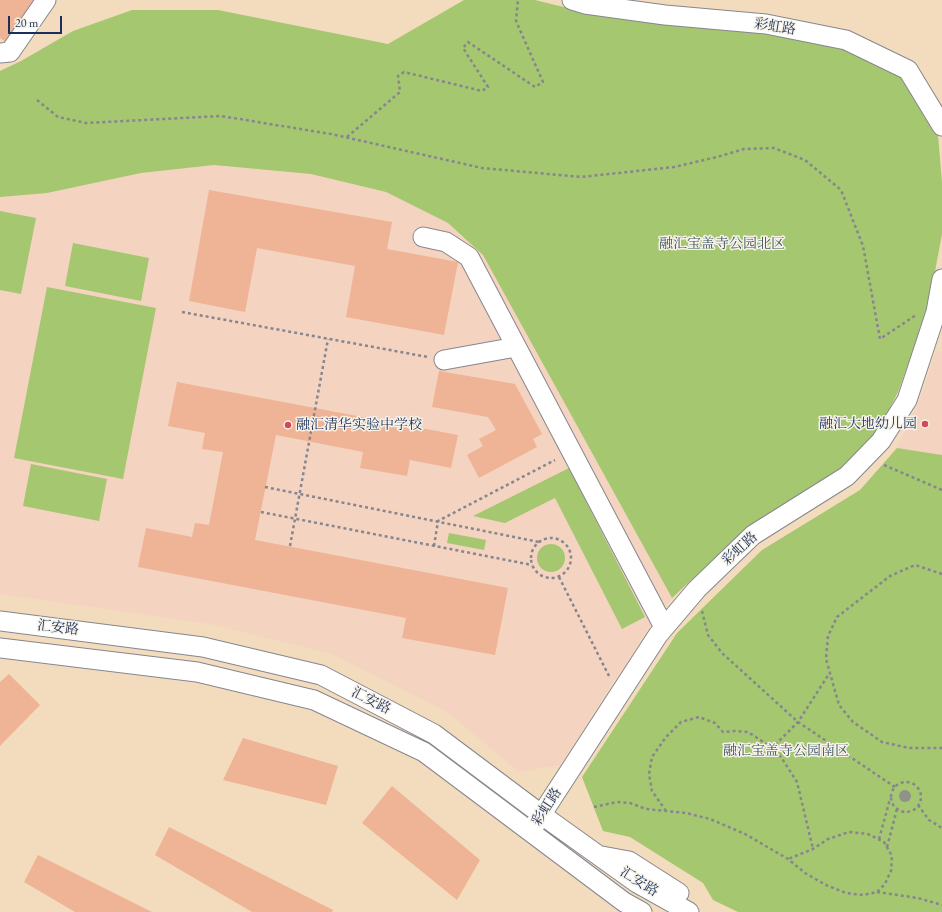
<!DOCTYPE html>
<meta charset="utf-8">
<style>
body{margin:0}
#map{position:relative;width:942px;height:912px;overflow:hidden;background:#f3dcbd;font-family:"EB Garamond",serif}
canvas{display:block}
.scale{position:absolute;left:8px;top:16px;width:54px;height:18px;box-sizing:border-box;border:2px solid #1b2f5e;border-top:0;padding-left:5px;font-size:12px;line-height:14px;white-space:nowrap;color:#1b2f5e;-webkit-text-stroke:3px #f7f3e8;paint-order:stroke}
</style>
<div id="map">
<canvas width="942" height="912"></canvas>
<div class="scale">20 m</div>
</div>
<script>
const context = document.querySelector('canvas').getContext('2d');
context.lineJoin = 'round';
function fill(path, color) { context.fillStyle = color; context.fill(path, 'evenodd'); }
const shape = rows => new Path2D(rows.map(r => 'M' + r).join(''));
function strokePath(path, color, width, dash) { context.strokeStyle = color; context.lineWidth = width; context.lineCap = dash ? 'butt' : 'round'; context.setLineDash(dash || []); context.stroke(path); }
function drawText(font, color, halo, rows, align = 'center') {
  context.font = font + ' "EB Garamond","Noto Serif SC",serif'; context.lineWidth = 3; context.setLineDash([]); context.textBaseline = 'middle'; context.strokeStyle = halo; context.fillStyle = color; for (const [text, x, y, turn = 0] of rows) {
    context.save(); context.translate(x, y); context.rotate((+turn || 0) * Math.PI / 180); context.textAlign = isNaN(turn) ? turn : align; if (halo) context.strokeText(text, 0, 0); context.fillText(text, 0, 0); context.restore();
  }
}
const built = shape([
 [214,165,311,174,386,192,448,223,483,255,672,598,648,628,560,765,519,772,446,711,329,653,209,624,0,594,0,197,47,193,141,173],
 [936,351,942,351,942,455,897,448,920,400]
]);
const green = shape([
 [464,0,535,0,584,12,670,24,764,34,842,48,900,76,938,135,942,182,942,234,928,309,898,392,876,435,842,468,748,527,672,598,483,255,448,223,386,192,311,174,214,165,141,173,47,193,0,197,0,71,21,61,73,31,132,10,218,10,388,44],
 [0,211,36,218,21,294,0,290],
 [73,243,149,258,141,301,65,286],
 [47,287,156,308,123,479,14,458],
 [897,448,942,455,942,912,738,912,713,900,703,883,630,837,603,831,582,777,677,633,762,550,860,490],
 [31,464,107,479,99,521,23,506],
 [569,468,645,617,622,629,555,498,505,523,473,516],
 [449,533,486,540,484,550,447,543],
 '537 558a14 14 0 1 1 28 0a14 14 0 1 1-28 0Z'
]);
const building = shape([
 [0,0,36,0,7,43,0,38],
 [209,190,392,222,387,249,458,262,444,335,346,317,355,266,257,248,245,312,189,301],
 [439,371,515,384,542,434,533,439,537,447,479,478,467,455,483,446,479,439,496,430,488,417,432,407],
 [177,382,458,435,451,468,410,460,407,476,360,468,363,452,276,435,255,540,508,588,495,655,402,638,406,618,138,567,146,528,192,537,195,523,209,525,223,452,202,449,205,433,168,426],
 [9,674,40,705,0,746,0,682],
 [243,738,338,766,326,805,223,780],
 [392,786,480,860,457,900,362,823],
 [169,827,333,910,332,912,252,912,155,855],
 [38,855,152,912,75,912,24,882]
]);
const path = shape([
 [37,100,58,117,86,123,221,116,331,134,482,168,581,177,674,167,717,157,744,149,774,148,805,160,841,190,863,246,880,339,916,315],
 [347,137,400,92,398,76,404,72,482,91,488,87,463,48,468,42,535,87,543,82,516,21,518,0],
 [182,312,428,357],
 [884,465,942,490],
 [265,487,539,542],
 [261,512,532,565],
 '531 558a20 20 0 1 1 40 0a20 20 0 1 1-40 0Z',
 [290,546,328,339],
 [434,546,438,521,555,460],
 [942,574,915,565,890,576,837,617,828,636,826,659,839,705,853,722,882,742,909,748,942,748],
 [559,577,609,676],
 [702,611,708,635,722,653,798,722,895,787],
 [771,749,798,722,829,674],
 '891 797a15 15 0 1 1 30 0a15 15 0 1 1-30 0Z',
 [918,805,929,820,942,828],
 [594,807,617,802,630,803,646,809,686,813,710,819,745,834,788,859,805,873,826,885,846,893,863,895,877,892,885,884,891,871,892,856,884,842,868,834,849,832,828,839,813,849,788,859],
 [666,811,652,791,649,774,652,757,666,737,681,722,699,717,715,723,723,732,734,731,748,732,765,743,781,757,797,782,813,849],
 [879,839,890,799],
 [887,847,897,809],
 [877,892,918,898,942,905]
]);
const minor = shape([
 [572,0,585,4,665,15,766,24,846,40,908,70,942,126],
 [0,53,10,52,46,0],
 [423,237,446,242,469,257,664,627],
 [444,360,516,347],
 [0,621,203,647,321,675,434,734,542,815,637,883,689,912],
 [0,648,197,672,314,700,424,752,624,902,642,912],
 [534,826,658,635,697,589,753,535,847,476,881,441,907,400,936,312,942,279],
 [602,856,629,861,679,893]
]);
const trees = [
 [905,796]
];
const markers = [
 [925,424,4,"#d1495b"],
 [288,425,4,"#d1495b"]
];
const streetNames = [
 ["彩虹路",775,27,9],
 ["彩虹路",740,549,-42],
 ["汇安路",58,628,7],
 ["汇安路",371,701,27],
 ["彩虹路",547,807,-57],
 ["汇安路",639,882,32]
];
const parkNames = [
 ["融汇宝盖寺公园北区",722,244],
 ["融汇宝盖寺公园南区",786,751]
];
const poiNames = [
 ["融汇大地幼儿园",917,424],
 ["融汇清华实验中学校",296,425,"left"]
];
fill(built, '#f4d3c0');
fill(green, '#a4c770');
fill(building, '#efb395');
strokePath(minor, '#87868e', 21);
strokePath(path, '#87868e', 2.5, [3, 3]);
strokePath(minor, '#fff', 19);
context.fillStyle = '#8f928b';
for (const [x, y] of trees) { context.beginPath(); context.arc(x, y, 6, 0, 2 * Math.PI); context.fill(); }
for (const [x, y, r, color] of markers) { const dot = new Path2D(); dot.arc(x, y, r, 0, 2 * Math.PI); context.fillStyle = color; context.fill(dot); strokePath(dot, '#f7f3e8', 1.5); }
drawText('14px', '#1b2f5e', '#f7f3e8', streetNames);
drawText('14px', '#3d5562', '#f7f3e8', parkNames);
drawText('14px', '#1b2f5e', '#f7f3e8', poiNames, 'right');
</script>
